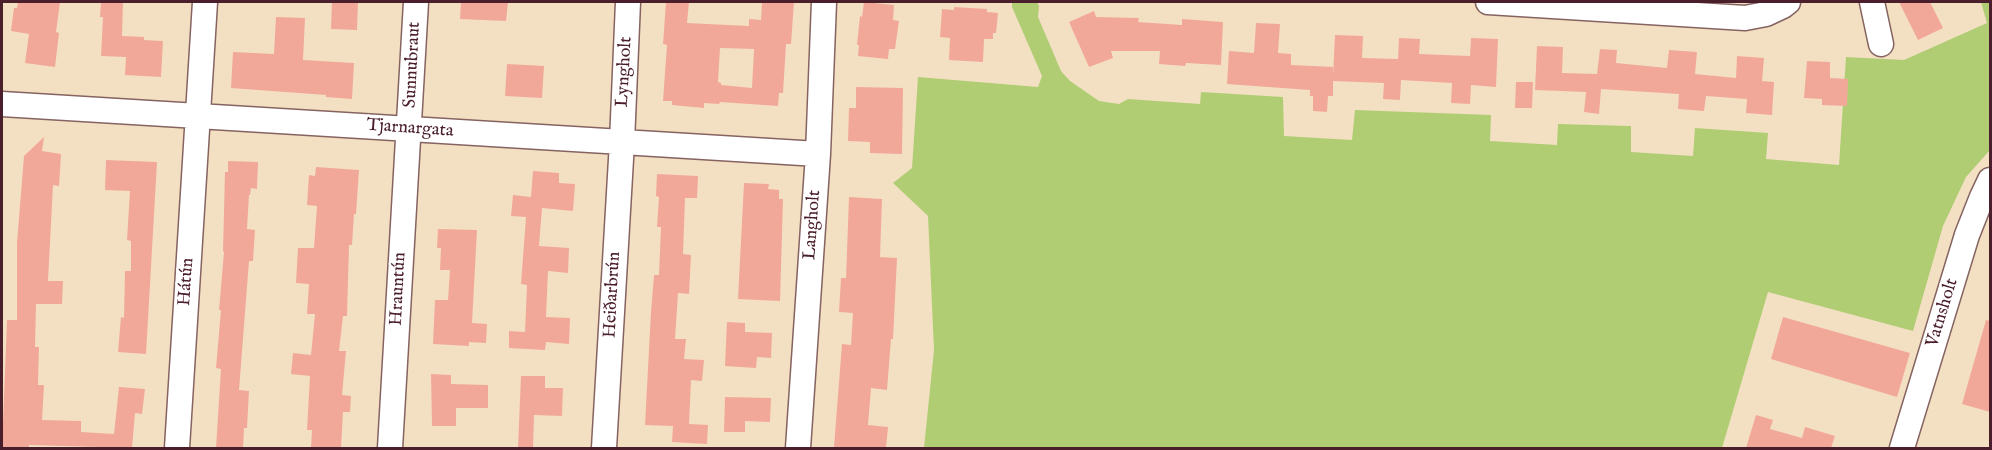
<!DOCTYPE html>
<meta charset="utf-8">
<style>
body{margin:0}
#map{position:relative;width:1992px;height:450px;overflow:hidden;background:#f3e0c3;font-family:"IM FELL English",serif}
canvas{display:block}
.frame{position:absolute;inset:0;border:3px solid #4a1f2b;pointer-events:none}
</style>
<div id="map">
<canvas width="1992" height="450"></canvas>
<div class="frame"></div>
</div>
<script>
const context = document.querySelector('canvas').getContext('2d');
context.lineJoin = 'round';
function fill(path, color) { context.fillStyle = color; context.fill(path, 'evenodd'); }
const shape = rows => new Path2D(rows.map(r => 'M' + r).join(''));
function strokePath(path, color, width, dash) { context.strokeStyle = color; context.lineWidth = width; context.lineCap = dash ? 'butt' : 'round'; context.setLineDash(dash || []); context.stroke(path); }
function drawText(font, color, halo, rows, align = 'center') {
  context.font = font + ' "IM FELL English",serif'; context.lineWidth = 4.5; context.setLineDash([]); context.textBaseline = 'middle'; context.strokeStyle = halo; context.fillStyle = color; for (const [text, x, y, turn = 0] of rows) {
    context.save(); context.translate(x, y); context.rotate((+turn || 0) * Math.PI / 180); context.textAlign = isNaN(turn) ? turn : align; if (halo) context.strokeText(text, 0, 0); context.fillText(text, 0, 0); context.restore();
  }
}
const green = shape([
 [1012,2,1037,2,1039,6,1038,17,1061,71,1070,81,1099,101,1119,104,1128,99,1200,104,1201,92,1283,97,1284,136,1352,140,1355,110,1491,115,1490,141,1557,145,1558,124,1631,126,1631,152,1693,156,1695,128,1768,133,1766,159,1839,165,1846,57,1904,60,1987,23,1981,2,1990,2,1990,150,1966,177,1943,226,1913,331,1768,292,1722,448,924,448,934,350,928,216,893,183,912,168,918,77,1038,87,1042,76,1012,7]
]);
const building = shape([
 [18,2,60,2,56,32,59,33,55,67,25,63,29,34,11,31,14,8,17,8],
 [101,2,123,2,122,36,144,37,144,40,163,41,161,77,125,75,126,57,101,56,103,17,100,17],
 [332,2,358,2,357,30,331,29],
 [461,2,508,2,506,21,460,19],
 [666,2,689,2,687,23,749,26,749,19,761,20,762,2,794,2,791,44,786,44,783,93,779,93,778,106,720,102,719,104,704,103,704,108,672,105,672,101,663,101,667,45,663,44],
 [720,48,754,49,752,88,721,85,721,83,718,82],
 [864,2,894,5,893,20,899,21,895,49,889,49,888,59,858,56,859,45,857,45,860,16,862,17],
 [1899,2,1930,2,1943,28,1918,40],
 [954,7,987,9,987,12,998,13,996,33,993,33,993,39,984,39,983,62,949,60,950,38,940,37,942,9,954,10],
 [1094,11,1096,17,1139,18,1138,22,1182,25,1182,19,1223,22,1221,65,1186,63,1185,66,1159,64,1160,51,1111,51,1113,58,1089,67,1069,22],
 [276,17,305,18,303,60,354,63,352,99,326,97,326,95,231,88,233,52,274,54],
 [1256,23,1280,24,1278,53,1291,54,1291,65,1334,67,1333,76,1335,35,1363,36,1362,58,1398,59,1399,38,1420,39,1419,54,1470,56,1471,38,1498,39,1496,87,1471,85,1470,104,1451,103,1452,83,1401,80,1400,100,1383,99,1384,83,1333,81,1333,96,1328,96,1327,112,1313,111,1313,96,1310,96,1310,90,1227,84,1229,51,1254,53],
 [1537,46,1563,47,1562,73,1597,74,1600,49,1617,50,1616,63,1667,68,1669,50,1697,52,1695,74,1736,78,1737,56,1764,58,1762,81,1774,82,1772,115,1746,113,1747,99,1706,96,1704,111,1678,109,1679,94,1601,89,1599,114,1584,112,1586,92,1535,90],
 [1807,61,1830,62,1830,78,1848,79,1847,106,1822,105,1822,99,1804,98],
 [507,64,544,66,542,98,505,96],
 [1516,82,1533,82,1532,108,1515,108],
 [856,87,903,88,902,154,870,153,870,142,848,141,849,108,856,108],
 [44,137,42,151,61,154,59,186,53,185,48,281,63,281,62,304,36,304,35,347,39,347,38,385,44,385,42,420,81,421,81,432,114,434,119,387,145,389,142,414,135,413,132,448,29,445,29,448,2,448,7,320,17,320,17,243,24,156],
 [106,160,157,162,146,354,118,352,121,317,124,318,125,271,131,271,131,241,127,240,130,191,105,190],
 [228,161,258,162,257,189,251,188,250,195,249,195,247,229,255,230,253,261,249,261,239,390,249,391,247,428,244,428,243,448,216,448,221,369,216,368,221,310,219,310,224,252,223,251,225,172,228,172],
 [316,167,359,170,356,214,354,214,352,245,349,245,347,316,343,316,339,351,346,351,342,395,351,396,350,412,343,412,341,448,311,448,312,430,307,430,310,376,291,374,293,353,311,355,315,314,307,314,309,284,296,283,298,248,314,248,317,206,307,205,309,175,315,176],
 [533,171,559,173,559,183,575,184,573,211,542,208,539,246,569,248,568,273,548,271,546,317,570,318,569,344,546,342,545,350,509,348,509,331,525,332,527,285,521,284,526,217,511,216,513,195,531,197],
 [657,174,698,176,697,198,685,198,683,254,691,255,689,294,678,293,675,339,686,339,684,359,704,360,702,381,691,380,689,424,708,425,707,444,672,442,673,426,645,425,651,312,654,275,659,275,661,227,657,227,659,197,656,196],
 [744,183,769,184,768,189,779,190,779,199,783,199,780,301,738,299],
 [849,197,882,199,880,257,897,258,893,339,891,339,887,390,871,388,868,425,888,427,886,448,834,447,842,344,851,345,853,313,839,312,841,278,846,278],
 [438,229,477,230,472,323,487,324,486,343,469,342,469,346,433,344,435,300,448,300,450,270,440,270,441,248,437,248],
 [1783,317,1910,353,1897,397,1771,359],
 [1986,320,1990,321,1990,412,1962,404],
 [727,322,745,323,745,332,772,333,771,358,757,357,756,368,725,366],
 [431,374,451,375,451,384,488,385,488,408,456,408,456,426,432,426],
 [521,376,545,376,545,388,563,388,562,416,534,415,533,448,518,448],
 [725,397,771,398,770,422,745,421,745,432,724,432],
 [1756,415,1773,420,1770,429,1802,438,1805,427,1835,436,1831,448,1746,448]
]);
const minor = shape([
 [1488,2,1745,18,1766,14,1783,6,1788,2],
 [1872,2,1881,44],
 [2,104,818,154],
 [177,448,205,2],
 [390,448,416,2],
 [604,448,622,142,628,2],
 [798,448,818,154,824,2],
 [1902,448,1967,235,1982,197,1990,180]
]);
const streetNames = [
 ["Sunnubraut",413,65,-87],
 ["Lyngholt",625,72,-87],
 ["Tjarnargata",410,129,4],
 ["Langholt",813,225,-86],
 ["Hátún",187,282,-86],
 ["Hrauntún",399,289,-87],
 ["Heiðarbrún",613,295,-87],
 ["Vatnsholt",1943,313,-73]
];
fill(green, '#b0cd74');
fill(building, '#f2a899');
strokePath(minor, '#856360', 27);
strokePath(minor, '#fff', 24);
drawText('18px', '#4a1f2b', '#fff', streetNames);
</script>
